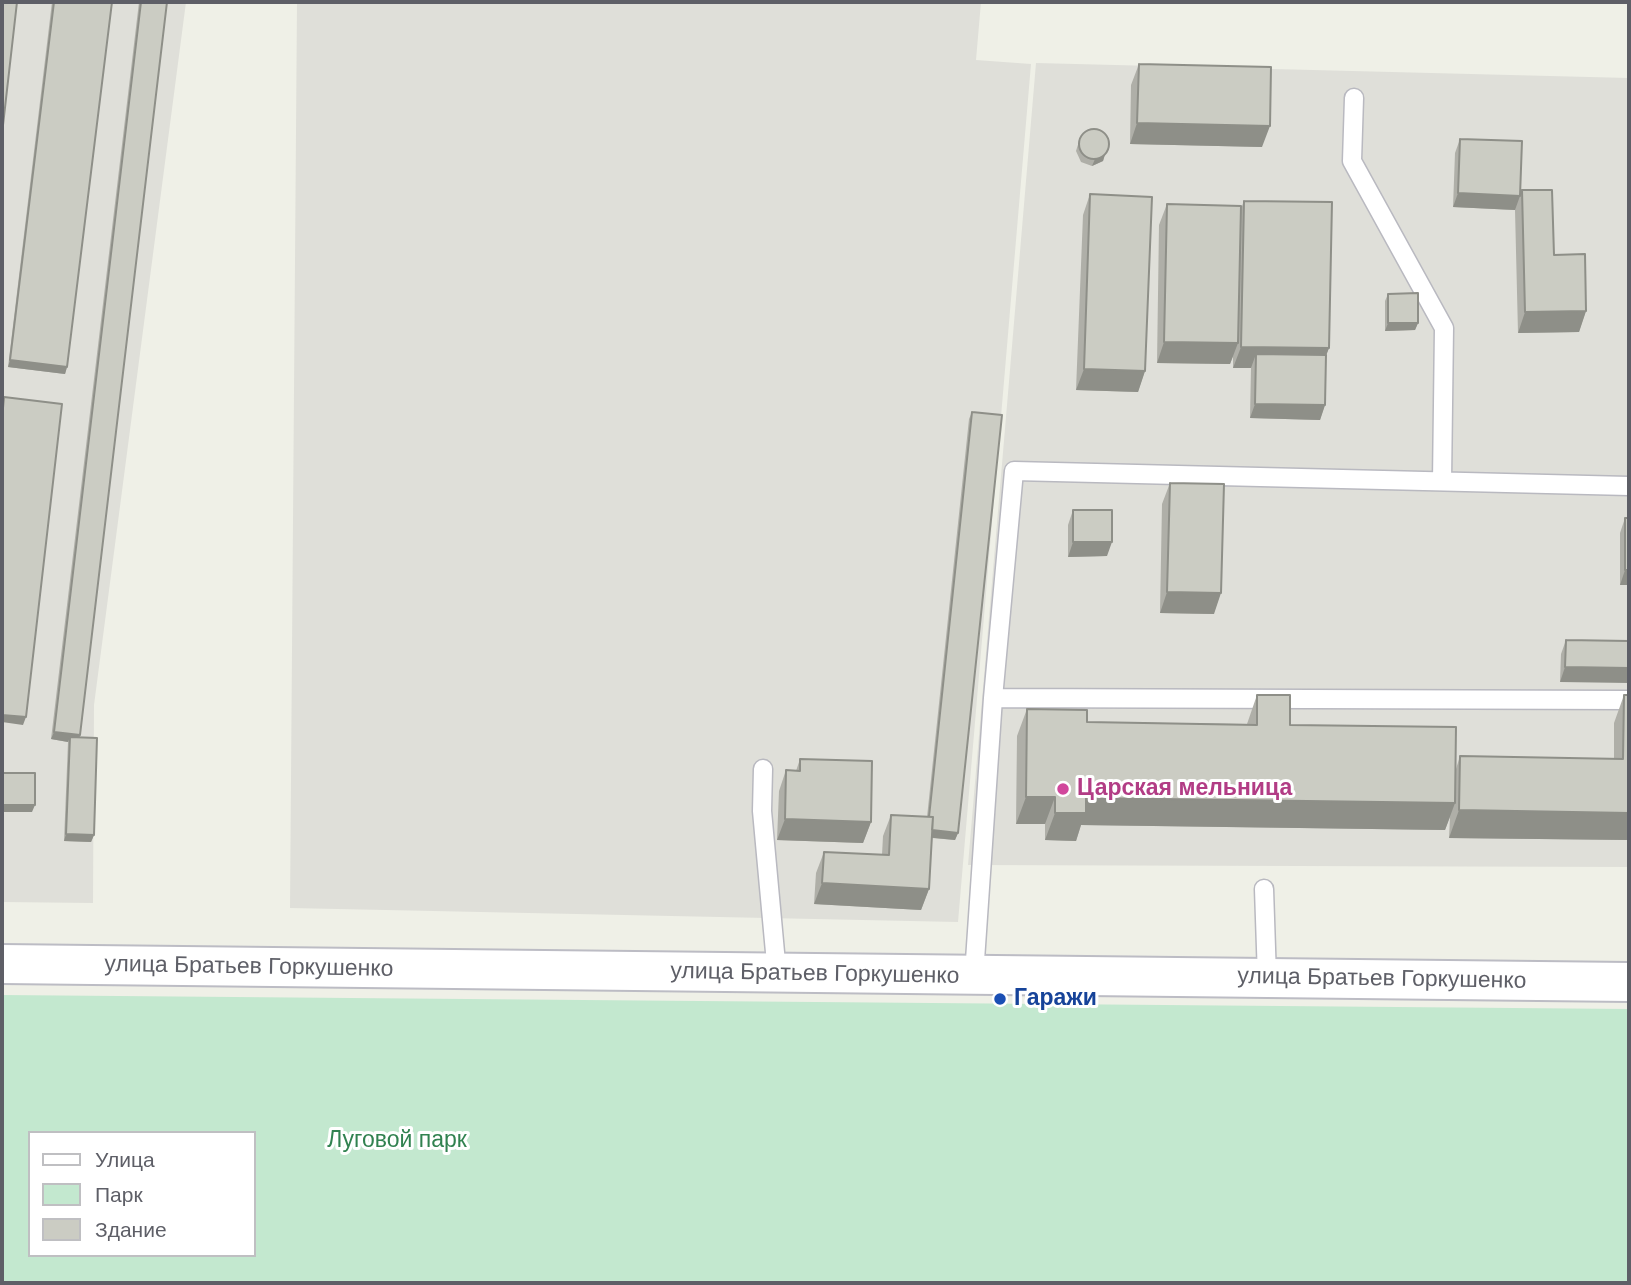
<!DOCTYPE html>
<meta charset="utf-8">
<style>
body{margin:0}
#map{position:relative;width:1631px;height:1285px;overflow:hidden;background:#eff0e7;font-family:Helvetica,sans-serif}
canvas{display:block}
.frame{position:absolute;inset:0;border:4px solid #5e5f67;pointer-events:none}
.legend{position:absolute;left:28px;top:1131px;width:228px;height:126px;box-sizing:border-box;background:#fff;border:2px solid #bfbfc2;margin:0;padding:9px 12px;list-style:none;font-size:21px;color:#5e5f67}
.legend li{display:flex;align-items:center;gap:14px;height:35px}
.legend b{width:35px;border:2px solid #bfbfc2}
</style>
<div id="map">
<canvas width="1631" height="1285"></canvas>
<div class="frame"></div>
<ul class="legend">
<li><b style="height:9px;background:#fff"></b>Улица</li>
<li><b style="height:19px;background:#c3e8cf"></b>Парк</li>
<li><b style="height:19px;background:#cbccc3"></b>Здание</li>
</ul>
</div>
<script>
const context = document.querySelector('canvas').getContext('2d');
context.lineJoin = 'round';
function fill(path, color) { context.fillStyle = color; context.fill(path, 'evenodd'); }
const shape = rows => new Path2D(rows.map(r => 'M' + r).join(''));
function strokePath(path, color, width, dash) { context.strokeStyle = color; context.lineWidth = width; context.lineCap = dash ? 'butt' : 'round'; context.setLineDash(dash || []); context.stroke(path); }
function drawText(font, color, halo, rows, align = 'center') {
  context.font = font + ' Helvetica,sans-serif'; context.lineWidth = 6; context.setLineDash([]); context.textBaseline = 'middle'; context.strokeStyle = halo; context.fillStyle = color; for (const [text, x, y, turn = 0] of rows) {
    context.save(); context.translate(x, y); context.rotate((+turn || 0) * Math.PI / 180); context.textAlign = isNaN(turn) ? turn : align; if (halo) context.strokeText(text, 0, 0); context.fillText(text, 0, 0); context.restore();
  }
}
const industrial = shape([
 [2,2,186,2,94,705,93,903,2,902],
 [297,2,981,2,976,60,1031,64,958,922,290,908],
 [1036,63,1629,78,1629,867,968,865]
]);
const green = shape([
 [2,995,1629,1009,1629,1283,2,1283],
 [30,1133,254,1133,254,1255,30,1255]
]);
const lane = shape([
 [1354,98,1352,161,1444,328,1442,481],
 [993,698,1629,700],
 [763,769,762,811,777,974],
 [1264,889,1267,978],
 [974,975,993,698,1014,471,1629,486]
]);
const secondary = shape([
 [2,964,1629,982]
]);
const wall = shape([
 [52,2,112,2,67,367,65,374,8,367],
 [139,2,167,2,80,737,94,835,91,842,64,841,68,742,51,739],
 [1139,64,1262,147,1130,144,1131,85],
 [1080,138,1109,143,1103,161,1092,166,1081,162,1076,151],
 [1460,139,1520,195,1522,190,1554,255,1586,311,1579,332,1518,333,1515,210,1453,207,1455,153],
 [1090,194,1145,371,1138,392,1076,390,1083,215],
 [1244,201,1329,348,1326,355,1325,405,1320,420,1250,418,1251,368,1233,368,1233,356,1230,364,1157,363,1159,225,1167,204,1241,209],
 [1388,294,1418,323,1415,330,1385,331,1385,301],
 [972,412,958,833,955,840,932,838,929,889,921,910,814,904,816,873,824,852,882,855,883,836,891,815,927,817,969,419],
 [1170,483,1214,614,1160,613,1162,504],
 [1073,510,1107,556,1068,557,1068,525],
 [1625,518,1629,585,1620,585,1620,533],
 [1566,640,1629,641,1560,682,1561,654],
 [1257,695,1290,725,1456,769,1460,756,1614,759,1614,723,1624,695,1629,695,1629,840,1449,838,1450,817,1445,830,1081,825,1076,841,1045,840,1045,824,1016,824,1017,736,1027,709,1087,722,1247,724],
 [800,759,871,822,863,843,777,840,779,791,786,770,796,771]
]);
const shadedWall = shape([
 [1137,123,1270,126,1262,147,1130,144],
 [1105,154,1103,161,1092,166,1095,159],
 [1458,193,1520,196,1515,210,1453,207],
 [1586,311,1579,332,1518,333,1525,312],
 [1388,323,1418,323,1415,330,1385,331],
 [1164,342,1238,343,1230,364,1157,363],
 [1241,347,1329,348,1321,369,1256,354,1251,368,1233,368],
 [10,360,67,367,65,374,8,367],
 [1084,369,1145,371,1138,392,1076,390],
 [1255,404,1325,405,1320,420,1250,418],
 [1073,542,1112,542,1107,556,1068,557],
 [1625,570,1629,570,1629,585,1620,585],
 [1167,592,1221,593,1214,614,1160,613],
 [1565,667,1629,668,1629,683,1560,682],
 [2,715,26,717,23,725,2,722],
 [54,732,80,735,78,743,70,737,68,742,51,739],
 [1026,797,1055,797,1045,824,1016,824],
 [1086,798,1455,803,1445,830,1081,825,1076,841,1045,840,1055,813],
 [2,805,35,805,32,812,2,812],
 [1459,810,1629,813,1629,840,1449,838],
 [785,819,871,822,863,843,777,840],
 [928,830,958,833,955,840,925,837],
 [66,834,94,835,91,842,64,841],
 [822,883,929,889,921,910,814,904]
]);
const building = shape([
 [2,2,17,2,2,134,2,2],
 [54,2,112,2,67,367,10,360,54,2],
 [141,2,167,2,80,735,54,732,141,2],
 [1139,64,1271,67,1270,126,1137,123,1139,64],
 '1079 144a15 15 0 1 1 30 0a15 15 0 1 1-30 0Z',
 [1460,139,1522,141,1520,196,1458,193,1460,139],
 [1522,190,1552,190,1554,255,1585,254,1586,311,1525,312,1522,190],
 [1090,194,1152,197,1145,371,1084,369,1090,194],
 [1244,201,1332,202,1329,348,1241,347,1244,201],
 [1167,204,1241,206,1238,343,1164,342,1167,204],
 [1418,293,1418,323,1388,323,1388,294,1418,293],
 [1256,354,1326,355,1325,405,1255,404,1256,354],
 [4,397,62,404,26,717,2,715,2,419,4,397],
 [972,412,1002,415,958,833,932,830,933,817,929,817,972,412],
 [1170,483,1224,484,1221,593,1167,592,1170,483],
 [1073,510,1112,510,1112,542,1073,542,1073,510],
 [1625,518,1629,518,1629,570,1625,570,1625,518],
 [1566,640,1629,641,1629,668,1565,667,1566,640],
 [1257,695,1290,695,1290,725,1456,727,1455,803,1086,798,1086,813,1055,813,1055,797,1026,797,1027,709,1087,710,1087,722,1257,725,1257,695],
 [1624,695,1629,695,1629,813,1459,810,1460,756,1623,759,1624,695],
 [70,737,97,738,94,835,66,834,70,737],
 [800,759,872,761,871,822,785,819,786,770,800,771,800,759],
 [2,773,35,773,35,805,2,805,2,773],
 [891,815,933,817,929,889,822,883,824,852,889,855,891,815]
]);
const markers = [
 [1063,789,7,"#d1479c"],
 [1000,999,7,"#1a4fb4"]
];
const hotelNames = [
 ["Царская мельница",1077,789]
];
const streetNames = [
 ["улица Братьев Горкушенко",249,967,1],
 ["улица Братьев Горкушенко",815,974,1],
 ["улица Братьев Горкушенко",1382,979,1]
];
const transitNames = [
 ["Гаражи",1014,999]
];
const parkNames = [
 ["Луговой парк",397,1141]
];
fill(industrial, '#dfdfd9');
fill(green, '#c3e8cf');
strokePath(lane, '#b9b9c0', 21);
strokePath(secondary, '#bcbcc4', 42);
strokePath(lane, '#fff', 18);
strokePath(secondary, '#fff', 38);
fill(wall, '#afafa8');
fill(shadedWall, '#8e8f88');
fill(building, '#cbccc3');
strokePath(building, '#8e8f88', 2);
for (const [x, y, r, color] of markers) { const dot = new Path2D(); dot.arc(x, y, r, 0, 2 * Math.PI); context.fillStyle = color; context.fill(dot); strokePath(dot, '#fff', 2.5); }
drawText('bold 23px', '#b23c85', '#fff', hotelNames, 'left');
drawText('23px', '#5e5f67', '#fff', streetNames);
drawText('bold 23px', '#164399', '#fff', transitNames, 'left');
drawText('23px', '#318250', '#fff', parkNames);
</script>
